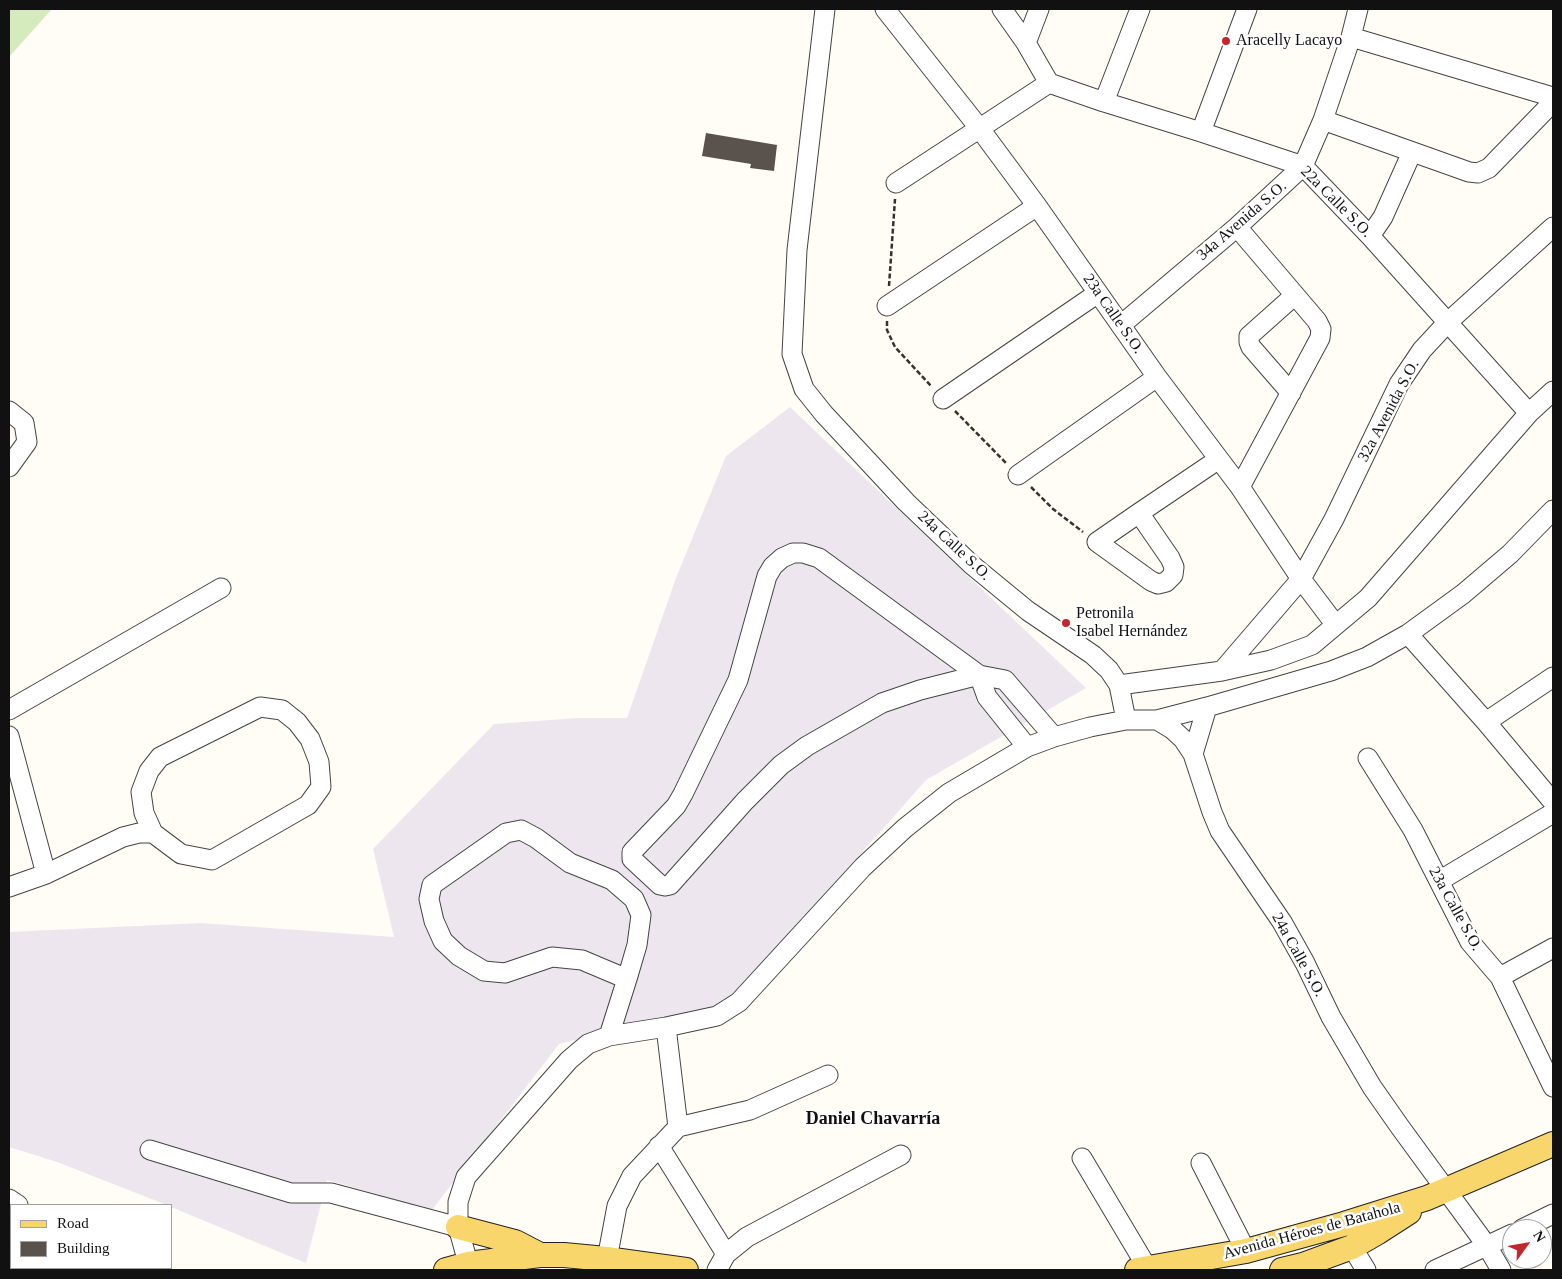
<!DOCTYPE html>
<meta charset="utf-8">
<style>
body{margin:0}
#map{position:relative;width:1562px;height:1279px;overflow:hidden;background:#fffdf5;font-family:"Times New Roman",serif}
canvas{display:block}
.frame{position:absolute;inset:0;border:10px solid #111;pointer-events:none}
.legend{position:absolute;left:10px;top:1204px;width:162px;height:65px;box-sizing:border-box;background:#fff;border:1px solid #a0a0a0;margin:0;padding:6px 9px;list-style:none;font-size:15px;color:#111}
.legend li{display:flex;align-items:center;gap:10px;height:25px}
.legend b{width:25px;border:1px solid #a0a0a0}
.north{position:absolute;left:1502px;top:1219px;width:50px;height:50px;box-sizing:border-box;background:#fff;border:1px solid #a0a0a0;border-radius:50%;rotate:58deg;font-size:14px;font-weight:700;line-height:20px;text-align:center;color:#111}
.north::after{content:'';display:block;margin:auto;width:18px;height:22px;background:#c4262e;clip-path:polygon(50% 0,100% 100%,50% 72%,0 100%)}
</style>
<div id="map">
<canvas width="1562" height="1279"></canvas>
<div class="frame"></div>
<ul class="legend">
<li><b style="height:6px;background:#f9d66b"></b>Road</li>
<li><b style="height:14px;background:#5a524d"></b>Building</li>
</ul>
<div class="north">N</div>
</div>
<script>
const context = document.querySelector('canvas').getContext('2d');
context.lineJoin = 'round';
function fill(path, color) { context.fillStyle = color; context.fill(path, 'evenodd'); }
const shape = rows => new Path2D(rows.map(r => 'M' + r).join(''));
function strokePath(path, color, width, dash) { context.strokeStyle = color; context.lineWidth = width; context.lineCap = dash ? 'butt' : 'round'; context.setLineDash(dash || []); context.stroke(path); }
function drawText(font, color, halo, rows, align = 'center') {
  context.font = font + ' "Times New Roman",serif'; context.lineWidth = 5; context.setLineDash([]); context.textBaseline = 'middle'; context.strokeStyle = halo; context.fillStyle = color; for (const [text, x, y, turn = 0] of rows) {
    context.save(); context.translate(x, y); context.rotate((+turn || 0) * Math.PI / 180); context.textAlign = isNaN(turn) ? turn : align; if (halo) context.strokeText(text, 0, 0); context.fillText(text, 0, 0); context.restore();
  }
}
const industrial = shape([
 [790,407,1086,688,926,780,727,1005,559,1044,432,1210,327,1180,306,1263,171,1207,171,1205,167,1205,57,1162,9,1147,9,932,200,923,394,937,373,849,494,724,579,718,627,718,676,578,726,456]
]);
const green = shape([
 [9,9,52,9,9,57]
]);
const building = shape([
 [706,133,777,145,774,171,750,168,751,164,702,156]
]);
const path = shape([
 [889,286,895,199],
 [887,321,887,330,895,347,932,387],
 [955,411,1007,464],
 [1031,487,1053,509,1083,532]
]);
const minor = shape([
 [825,9,797,250,792,354,804,389,824,414,906,502,972,565,1028,611,1093,655,1109,670,1119,685,1126,720],
 [885,9,980,129,1037,206,1157,377,1240,487,1301,579,1335,624],
 [1002,9,1026,43,1049,83],
 [1351,37,1553,97],
 [1026,43,1039,9],
 [1049,83,1104,102,1201,132,1303,166,1370,236,1529,413],
 [1104,102,1140,9],
 [1323,120,1469,172,1478,173,1489,168,1553,102],
 [1201,132,1247,9],
 [896,183,1049,83],
 [1237,227,1317,321,1321,329,1320,338,1240,487],
 [1370,236,1383,217,1412,152],
 [887,306,1037,206],
 [1121,325,1237,227,1303,166,1323,120,1351,37,1358,9],
 [1291,393,1251,347,1249,342,1249,336,1295,295],
 [943,399,1098,293],
 [9,411,24,423,27,442,9,467],
 [1018,475,1157,377],
 [1139,513,1170,558,1174,567,1173,575,1166,582,1158,584,1151,581,1097,542,1139,513,1219,459],
 [1408,634,1486,722,1553,802],
 [1222,671,1301,579,1334,519,1399,384,1422,350,1448,322,1553,227],
 [1119,685,1222,671,1271,660,1312,645,1368,598,1529,413,1553,391],
 [260,707,282,710,297,722,310,739,319,762,321,787,308,805,212,860,181,854,153,833,144,813,141,792,149,771,160,757,260,707],
 [9,710,221,588],
 [1157,720,1172,729,1183,739,1193,754,1212,812,1220,831,1282,922,1305,963,1331,1017,1372,1087,1400,1127,1487,1246,1501,1270],
 [1486,722,1553,677],
 [9,736,46,874],
 [1027,747,987,697,979,675,819,558,803,553,793,553,782,558,773,566,767,576,738,680,683,794,676,806,632,852,632,859,660,885,665,886,670,885,745,801,781,765,807,746,882,703,920,690,979,675,1005,680,1054,737],
 [1193,754,1207,707],
 [1368,758,1413,830,1470,942,1500,977,1553,1087],
 [1439,881,1553,813],
 [9,887,46,874,123,837,139,833,153,833],
 [1500,977,1553,948],
 [666,1027,678,1127],
 [609,1036,627,979,637,945,641,915,634,899,612,880,570,863,536,838,521,830,506,833,432,885,429,899,434,921,443,941,459,956,484,971,505,973,552,957,582,960,627,979],
 [659,1146,726,1254],
 [150,1150,291,1193,331,1193,458,1227],
 [1082,1158,1148,1269],
 [1201,1163,1246,1251],
 [9,1199,18,1205],
 [1522,1229,1553,1214],
 [1352,1247,1366,1270],
 [119,1268,123,1270],
 [470,1270,458,1227,458,1202,466,1177,569,1060,588,1044,609,1036,666,1027,717,1016,739,1002,863,867,905,828,949,793,1027,747,1054,737,1090,727,1126,720,1157,720,1207,707,1331,671,1367,657,1408,634,1463,594,1510,554,1553,510],
 [605,1270,617,1206,632,1176,678,1127,750,1110,828,1075],
 [717,1270,726,1254,747,1237,901,1155],
 [1435,1270,1512,1234]
]);
const major = shape([
 [458,1227,515,1242,540,1255],
 [446,1270,468,1264,540,1255,564,1255,606,1259,686,1270],
 [1137,1270,1246,1251,1344,1224,1427,1198,1553,1144],
 [1282,1270,1303,1265,1352,1247,1378,1232,1409,1212]
]);
const markers = [
 [1226,41,5,"#c4262e"],
 [1066,623,5,"#c4262e"]
];
const poiNames = [
 ["Aracelly Lacayo",1236,41],
 ["Petronila",1076,614],
 ["Isabel Hernández",1076,632]
];
const streetNames = [
 ["22a Calle S.O.",1336,202,45],
 ["34a Avenida S.O.",1242,221,-41],
 ["23a Calle S.O.",1113,314,55],
 ["32a Avenida S.O.",1389,411,-62],
 ["24a Calle S.O.",954,546,43],
 ["23a Calle S.O.",1455,909,61],
 ["24a Calle S.O.",1298,955,61],
 ["Avenida Héroes de Batahola",1312,1231,-15]
];
const neighbourhoodNames = [
 ["Daniel Chavarría",873,1119]
];
fill(industrial, '#eee6ef');
fill(green, '#d5ebbd');
fill(building, '#5a524d');
strokePath(minor, '#444', 21);
strokePath(major, '#222', 26);
strokePath(path, '#333', 2.5, [5, 2.5]);
strokePath(minor, '#fff', 19);
strokePath(major, '#f9d66b', 24);
for (const [x, y, r, color] of markers) { const dot = new Path2D(); dot.arc(x, y, r, 0, 2 * Math.PI); context.fillStyle = color; context.fill(dot); strokePath(dot, '#fff', 2); }
drawText('16px', '#111', '#fff', poiNames, 'left');
drawText('16px', '#111', '#fff', streetNames);
drawText('bold 18px', '#111', '#fff', neighbourhoodNames);
</script>
